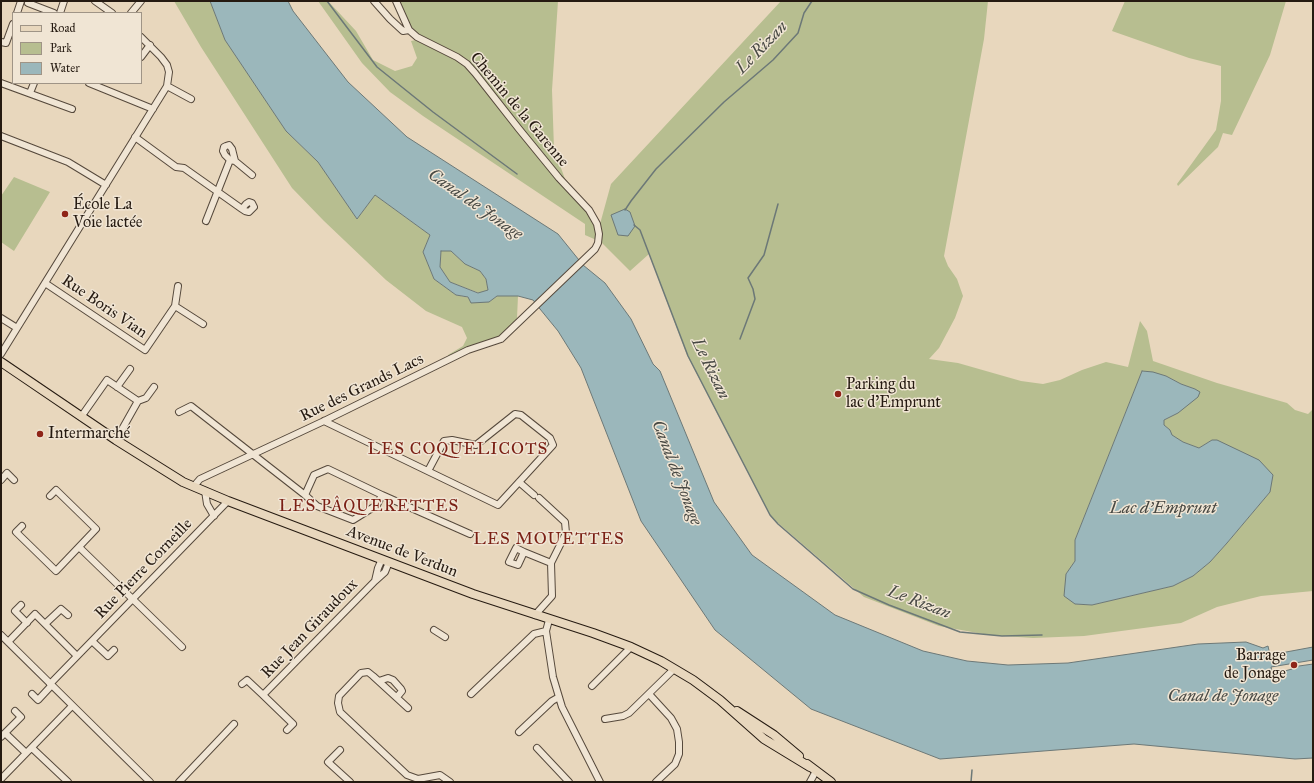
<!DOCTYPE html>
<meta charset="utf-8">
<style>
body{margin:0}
#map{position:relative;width:1314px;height:783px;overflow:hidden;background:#e8d7bd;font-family:"IM FELL Great Primer",serif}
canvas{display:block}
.frame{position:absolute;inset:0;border:2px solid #251a11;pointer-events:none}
.legend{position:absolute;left:12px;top:12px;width:130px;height:72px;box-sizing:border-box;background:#f0e5d4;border:1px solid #9f9486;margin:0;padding:5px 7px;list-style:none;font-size:12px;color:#251a11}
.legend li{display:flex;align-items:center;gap:8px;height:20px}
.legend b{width:20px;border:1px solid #9f9486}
</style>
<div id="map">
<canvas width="1314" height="783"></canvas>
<div class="frame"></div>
<ul class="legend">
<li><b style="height:5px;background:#e8d7bd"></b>Road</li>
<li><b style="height:11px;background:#b7be90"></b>Park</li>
<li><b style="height:11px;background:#9bb7bb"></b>Water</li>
</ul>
</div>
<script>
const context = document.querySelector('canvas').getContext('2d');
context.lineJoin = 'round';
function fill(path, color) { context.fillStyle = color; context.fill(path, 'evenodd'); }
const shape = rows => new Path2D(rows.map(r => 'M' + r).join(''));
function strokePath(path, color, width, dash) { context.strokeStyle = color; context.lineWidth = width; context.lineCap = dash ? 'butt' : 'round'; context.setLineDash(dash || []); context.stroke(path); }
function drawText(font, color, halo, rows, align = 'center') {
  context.font = font + ' "IM FELL Great Primer",serif'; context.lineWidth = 3; context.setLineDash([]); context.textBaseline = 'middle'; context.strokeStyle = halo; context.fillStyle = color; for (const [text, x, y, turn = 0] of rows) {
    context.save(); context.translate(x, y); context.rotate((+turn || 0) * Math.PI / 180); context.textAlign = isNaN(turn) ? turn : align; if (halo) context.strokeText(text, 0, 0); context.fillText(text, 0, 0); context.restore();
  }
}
const green = shape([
 [174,1,210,1,225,40,286,131,318,162,357,219,375,195,430,235,423,252,434,279,456,295,489,302,497,296,518,296,517,318,511,328,500,337,448,358,448,355,463,346,467,338,462,327,426,311,386,280,324,221,292,188,201,47],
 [318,1,328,1,356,31,373,60,395,71,412,66,417,58,411,41,416,40,395,1,558,1,552,90,554,149,565,179,591,208,600,224,611,184,781,1,988,1,984,39,944,256,948,266,957,279,963,296,955,318,939,348,929,359,958,363,1021,381,1043,384,1060,380,1082,370,1106,362,1128,367,1140,321,1147,331,1153,361,1217,383,1287,403,1295,410,1308,414,1313,409,1313,591,1261,596,1217,607,1181,623,1084,636,1033,638,989,635,939,626,864,597,771,517,687,355,649,254,630,271,601,242,585,235,585,224,423,116,390,92,362,63],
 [1142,371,1166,376,1181,384,1195,389,1178,413,1164,420,1164,425,1170,430,1171,435,1183,442,1199,448,1212,440,1270,492,1227,543,1210,562,1193,576,1173,586,1092,605,1075,604,1066,574,1075,561,1075,540],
 [1125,1,1286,1,1270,55,1232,135,1223,133,1218,147,1178,186,1177,184,1216,130,1221,101,1221,66,1189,58,1112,31],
 [14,177,50,192,14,251,1,242,1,196],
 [441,251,451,251,465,264,480,271,486,279,488,290,479,293,450,282,440,267]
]);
const water = shape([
 [210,1,288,1,293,11,348,82,407,137,558,234,583,265,605,283,631,319,653,364,660,371,714,502,752,555,835,615,923,651,967,661,1008,665,1068,663,1198,644,1246,642,1263,648,1268,646,1270,655,1313,647,1313,660,1271,667,1272,671,1280,670,1281,672,1292,669,1292,667,1313,664,1313,758,1295,759,1134,744,940,759,811,709,715,630,641,521,581,368,558,331,540,309,533,300,518,296,497,296,489,302,471,303,468,297,456,295,434,279,423,252,430,235,375,195,357,219,318,162,286,131,225,40,210,1],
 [441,251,451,251,465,264,480,271,486,279,488,290,478,293,450,282,440,267,441,251],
 [625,209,630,212,635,226,628,236,618,235,611,215,625,209],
 [1142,371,1153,372,1166,376,1181,384,1195,389,1200,392,1198,397,1178,413,1164,420,1164,425,1170,430,1172,435,1183,442,1199,448,1212,440,1217,440,1259,460,1273,475,1270,492,1227,543,1210,562,1193,576,1173,586,1092,605,1075,604,1064,596,1066,574,1075,561,1075,540,1142,371]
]);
const stream = shape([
 [327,1,377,67,433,112,517,174],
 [625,210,631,201,656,169,724,102,773,60,798,33,804,13,812,1],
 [634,225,640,230,688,356,770,515,778,524,853,589,889,605,960,632,1002,636,1042,635],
 [740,339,755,299,753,289,748,278,764,255,778,204],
 [971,782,972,770]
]);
const minor = shape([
 [95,1,112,13],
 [374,1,390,19,403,31,409,30],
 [28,3,54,13],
 [17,13,21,1],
 [60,13,64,1],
 [131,13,141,1],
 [1,42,6,43,13,24],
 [141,57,150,45],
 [1,83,72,109],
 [89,83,153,109],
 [167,86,191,99],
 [30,93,34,83],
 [1,136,68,162,106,185],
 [135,137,176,167,184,168,218,192,242,209,245,211,249,212,254,207,252,203,249,202,246,204,242,209],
 [230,160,225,155,223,151,224,147,226,146,229,145,232,149,235,161],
 [206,221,230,160,235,161,252,175],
 [45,283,145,350,175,306,203,324],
 [175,306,178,286],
 [1,318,17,328],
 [1,354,167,86,169,72,167,65,161,57,141,37],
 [117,387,130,369],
 [138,401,146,398,154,387],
 [179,412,191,406,305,495,317,506,353,520,377,505,382,495],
 [81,417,107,380,138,401,116,440],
 [324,421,498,505,553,445,550,438,521,415,515,414,476,445,452,440,444,441,428,471],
 [1,480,7,473,14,480],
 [519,482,534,495],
 [194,486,200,479,324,421,468,350,501,339,595,249,598,243,599,234,597,224,589,210,559,178,519,129,475,73,467,64,457,57,417,37,409,30,396,1],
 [205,491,207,504,214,516],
 [305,495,314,475,328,469,382,495,470,534],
 [22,526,16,532,56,571,96,529,56,490,50,496],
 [79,547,182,647],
 [524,552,516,548,509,562,518,565,524,552,551,563],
 [375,581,385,572,389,562],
 [21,605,15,611,27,623],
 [535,615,552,596,551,563,566,533,565,522,539,498],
 [549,620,546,631,553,677,562,707,600,782],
 [45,624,61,609,68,615],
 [434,630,445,637],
 [1,635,150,782],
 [92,641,108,656,114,650],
 [8,642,35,614,77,656],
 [379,681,388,678,393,680,401,689,402,691,397,697],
 [50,684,228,501],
 [242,684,247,680,263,695,375,581,378,568,382,559],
 [592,686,631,647],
 [32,694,38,700,51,686],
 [471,694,534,634,546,631],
 [649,694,671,718,677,729,679,742,679,754,675,764,656,782],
 [263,695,293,724,287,730],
 [408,708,373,676,368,672,361,673,339,696,338,703,340,712,407,775,418,779,440,775,450,782],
 [605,719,623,716,629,713,674,669],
 [519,732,552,701,559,697],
 [5,733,26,753],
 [1,737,21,717,15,711],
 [32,748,68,782],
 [537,748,569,782],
 [340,750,328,762,350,782],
 [1,779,72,706],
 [179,782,234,724],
 [810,782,816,771]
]);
const major = shape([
 [1,362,116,440,183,482,228,501,473,594,593,633,631,647,661,661,693,680,720,700,764,739,810,767],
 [737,711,774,735,799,756],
 [807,764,831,782]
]);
const markers = [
 [65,214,4,"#8f2418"],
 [838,394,4,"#8f2418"],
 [40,434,4,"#8f2418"],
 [1294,665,4,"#8f2418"]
];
const streetNames = [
 ["Chemin de la Garenne",519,110,50],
 ["Rue Boris Vian",104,307,34],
 ["Rue des Grands Lacs",362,388,-26],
 ["Avenue de Verdun",402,552,21],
 ["Rue Pierre Corneille",144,569,-46],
 ["Rue Jean Giraudoux",310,629,-46]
];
const poiNames = [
 ["École La",73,205],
 ["Voie lactée",73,223],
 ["Parking du",846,385],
 ["lac d'Emprunt",846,403],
 ["Intermarché",48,434],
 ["Barrage",1286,656,"right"],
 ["de Jonage",1286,674,"right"]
];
const waterNames = [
 ["Le Rizan",762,48,-46],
 ["Canal de Jonage",475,205,35],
 ["Le Rizan",710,369,64],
 ["Canal de Jonage",676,473,69],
 ["Lac d'Emprunt",1163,509],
 ["Le Rizan",919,603,21],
 ["Canal de Jonage",1223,697]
];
const neighbourhoodNames = [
 ["LES COQUELICOTS",458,450],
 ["LES PÂQUERETTES",369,507],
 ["LES MOUETTES",549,540]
];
fill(green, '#b7be90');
fill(water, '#9bb7bb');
strokePath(water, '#6c7877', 1);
strokePath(stream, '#6c7877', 1.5);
strokePath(minor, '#56493c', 8);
strokePath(major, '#251a11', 10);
strokePath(minor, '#f0e5d4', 6);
strokePath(major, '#e8d7bd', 8);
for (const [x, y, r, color] of markers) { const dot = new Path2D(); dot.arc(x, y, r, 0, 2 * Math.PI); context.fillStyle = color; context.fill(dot); strokePath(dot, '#f0e5d4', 1.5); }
drawText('16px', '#251a11', '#f0e5d4', streetNames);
drawText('16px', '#251a11', '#f0e5d4', poiNames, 'left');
drawText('italic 17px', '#484944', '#f0e5d4', waterNames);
context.letterSpacing = '1px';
drawText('17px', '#7a1f14', '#f0e5d4', neighbourhoodNames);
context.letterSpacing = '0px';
</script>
